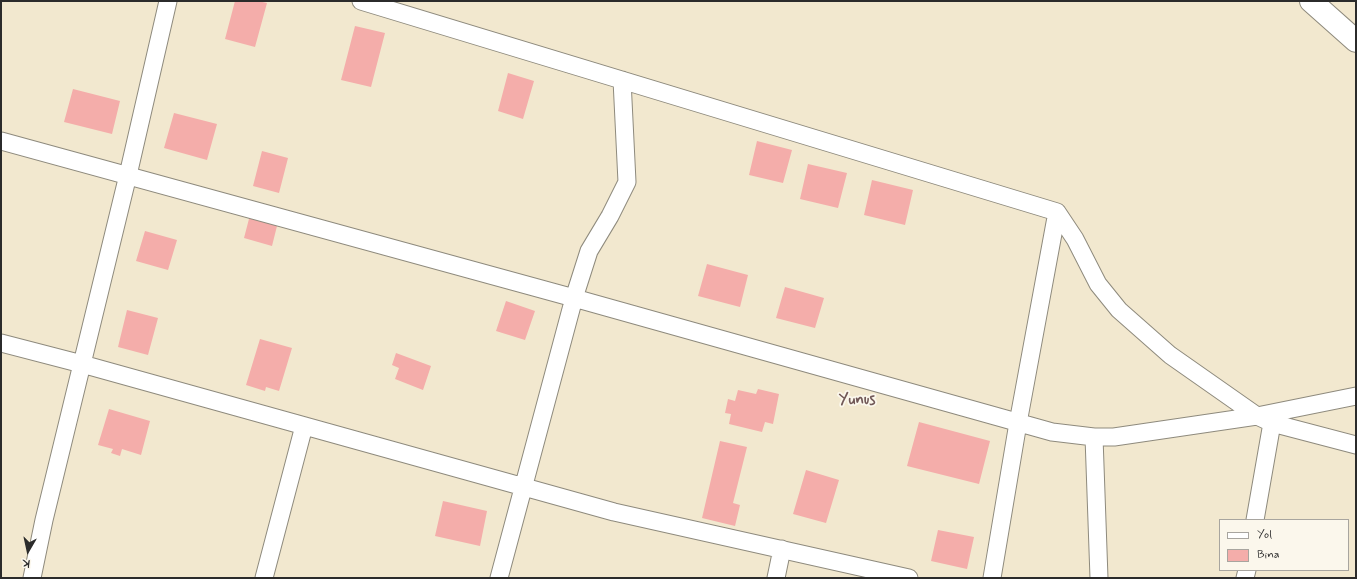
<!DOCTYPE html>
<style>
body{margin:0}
#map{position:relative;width:1357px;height:579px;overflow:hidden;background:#f2e8cf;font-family:Mynerve,sans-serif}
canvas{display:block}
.frame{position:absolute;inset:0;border:2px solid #2b2b2b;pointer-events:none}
.legend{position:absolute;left:1219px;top:519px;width:130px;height:52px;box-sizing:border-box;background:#fbf7ec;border:1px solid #a8a59f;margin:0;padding:5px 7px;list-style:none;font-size:12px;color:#2b2b2b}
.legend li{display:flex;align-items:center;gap:8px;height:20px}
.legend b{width:20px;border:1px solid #a8a59f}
.north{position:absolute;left:8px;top:531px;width:40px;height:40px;-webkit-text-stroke:3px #fbf7ec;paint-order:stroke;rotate:189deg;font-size:11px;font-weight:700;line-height:16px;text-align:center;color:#2b2b2b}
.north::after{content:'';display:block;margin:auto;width:14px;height:18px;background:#2b2b2b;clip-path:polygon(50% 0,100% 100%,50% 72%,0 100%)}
</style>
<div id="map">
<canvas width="1357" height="579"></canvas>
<div class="frame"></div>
<ul class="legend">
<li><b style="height:5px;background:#fff"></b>Yol</li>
<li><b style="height:11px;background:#f4adaa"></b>Bina</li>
</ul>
<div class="north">K</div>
</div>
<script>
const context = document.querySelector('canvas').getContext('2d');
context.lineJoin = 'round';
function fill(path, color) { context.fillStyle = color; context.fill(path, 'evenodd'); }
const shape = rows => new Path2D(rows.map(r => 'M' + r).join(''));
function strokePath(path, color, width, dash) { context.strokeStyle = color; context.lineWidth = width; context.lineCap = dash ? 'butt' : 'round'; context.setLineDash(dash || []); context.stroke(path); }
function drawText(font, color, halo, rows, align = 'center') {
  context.font = font + ' Mynerve,sans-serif'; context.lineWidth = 3.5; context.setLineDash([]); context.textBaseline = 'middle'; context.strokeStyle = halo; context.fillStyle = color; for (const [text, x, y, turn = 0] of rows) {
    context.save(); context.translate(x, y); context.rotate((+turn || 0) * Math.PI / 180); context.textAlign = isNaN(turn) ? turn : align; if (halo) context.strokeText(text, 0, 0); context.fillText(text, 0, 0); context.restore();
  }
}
const building = shape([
 [235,1,258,1,267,3,255,47,225,39],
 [355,26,385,33,371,87,341,80],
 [508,73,534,81,523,119,498,111],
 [73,89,120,101,112,134,64,122],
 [174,113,217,124,207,160,164,148],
 [757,141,792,150,783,183,749,175],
 [262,151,288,158,279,193,253,186],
 [808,164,847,173,838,208,800,199],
 [872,180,913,190,905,225,864,215],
 [250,215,278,222,272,246,244,238],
 [145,231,177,240,168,270,136,261],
 [707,264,748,275,740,307,698,296],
 [785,287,824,298,815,328,776,318],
 [506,301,535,311,525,340,496,331],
 [127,310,158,318,148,355,118,347],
 [260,339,292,348,279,391,266,387,265,391,246,385],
 [396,353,431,366,423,390,395,379,399,368,392,365],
 [758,389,779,394,773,424,765,422,762,432,729,424,731,414,725,413,728,399,735,401,738,390,756,394],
 [109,409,150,421,141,455,122,449,120,456,111,453,113,449,98,445],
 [919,422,990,441,979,484,907,466],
 [720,441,747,447,733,503,740,505,735,526,702,518],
 [806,470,839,480,826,523,793,514],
 [443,501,487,511,480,546,435,536],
 [938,530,974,537,967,569,931,561]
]);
const street = shape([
 [361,1,1057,212,1075,239,1098,284,1119,310,1170,355,1257,416,1272,423,1356,445],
 [1,141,574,298,1052,432,1094,437,1114,437,1257,416,1356,396],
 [1,343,82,364,614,512,909,578],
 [1094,437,1099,578],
 [1255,520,1272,423],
 [32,578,44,520,128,175,168,1],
 [264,578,304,426],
 [499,578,574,298,589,251,610,216,627,182,622,80],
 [776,578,782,549],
 [992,578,1018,423,1057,212],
 [1245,578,1247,570]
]);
const secondary = shape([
 [1311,1,1356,41]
]);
const neighbourhoodNames = [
 ["Yunus",857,401]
];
fill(building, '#f4adaa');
strokePath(street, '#8e8a7d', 19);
strokePath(secondary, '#8e8a7d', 24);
strokePath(street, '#fff', 17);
strokePath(secondary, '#fff', 22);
drawText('bold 15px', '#715857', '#fbf7ec', neighbourhoodNames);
</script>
